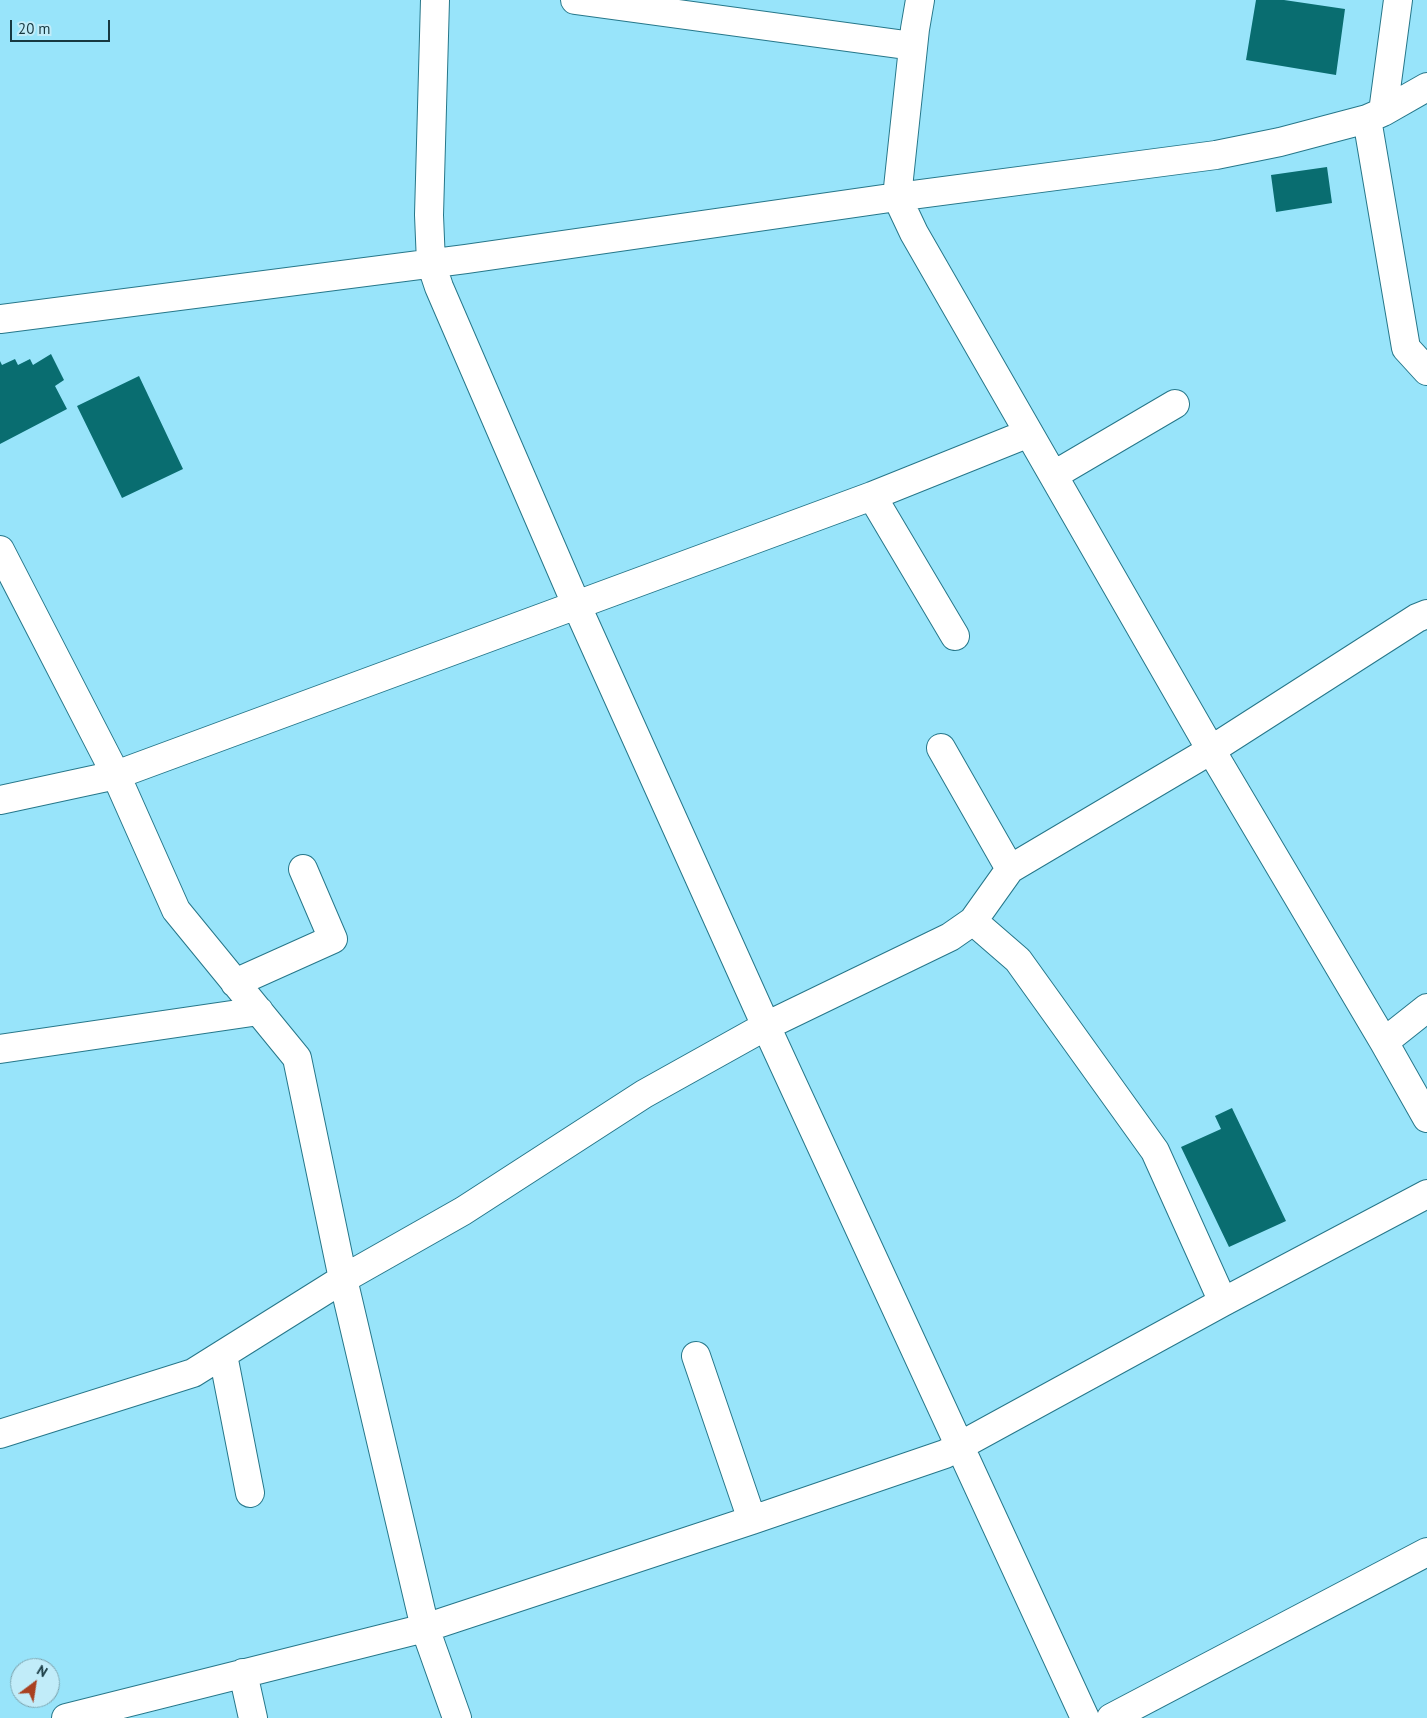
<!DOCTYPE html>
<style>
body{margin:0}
#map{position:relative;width:1427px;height:1718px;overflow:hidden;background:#98e4fa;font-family:"PT Sans",sans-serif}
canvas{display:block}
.north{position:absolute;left:10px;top:1658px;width:50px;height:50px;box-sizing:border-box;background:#c1ecf9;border:1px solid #7da4af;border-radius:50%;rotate:31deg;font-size:14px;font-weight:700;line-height:20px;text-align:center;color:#173840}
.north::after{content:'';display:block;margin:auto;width:18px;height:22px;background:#a94121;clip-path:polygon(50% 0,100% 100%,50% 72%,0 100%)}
.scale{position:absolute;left:10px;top:20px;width:100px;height:22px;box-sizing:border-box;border:2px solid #173840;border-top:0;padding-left:6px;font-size:15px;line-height:18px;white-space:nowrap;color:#173840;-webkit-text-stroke:4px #c1ecf9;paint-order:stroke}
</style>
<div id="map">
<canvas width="1427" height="1718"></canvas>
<div class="north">N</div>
<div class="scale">20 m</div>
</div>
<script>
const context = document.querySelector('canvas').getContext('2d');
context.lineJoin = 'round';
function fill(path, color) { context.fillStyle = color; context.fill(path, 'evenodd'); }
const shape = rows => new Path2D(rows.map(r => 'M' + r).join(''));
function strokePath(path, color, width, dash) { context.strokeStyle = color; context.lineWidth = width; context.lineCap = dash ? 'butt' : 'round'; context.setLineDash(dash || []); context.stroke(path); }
const building = shape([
 [1256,0,1284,0,1345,9,1336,75,1246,60],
 [1327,167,1332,203,1276,212,1271,175],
 [51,354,64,380,55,386,67,409,0,444,0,361,2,365,15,359,18,365,30,359,33,365],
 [139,376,183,469,122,498,77,406],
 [1232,1108,1286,1221,1229,1247,1181,1147,1221,1129,1215,1116]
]);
const minor = shape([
 [435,0,429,215,431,263,439,287,576,604,766,1026,1085,1718],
 [575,0,913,46],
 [920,0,915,29,897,197,914,233,1211,750,1384,1042,1427,1118],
 [1383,112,1398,0],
 [1367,119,1406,348,1427,371],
 [0,319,466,259,897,197,1216,155,1280,142,1367,119,1383,112,1427,87],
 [1054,475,1175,404],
 [872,496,955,636],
 [0,550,116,775,176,910,297,1058,343,1279,425,1628,457,1718],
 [941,748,1010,869],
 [0,800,116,775,872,496,1029,433],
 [973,921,1018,960,1155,1151,1223,1302],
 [235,983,333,939,303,869],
 [1384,1042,1427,1008],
 [0,1049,259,1011],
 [223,1355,250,1493],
 [696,1356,752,1520],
 [0,1434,193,1373,343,1279,463,1211,644,1094,766,1026,950,937,973,921,1010,869,1211,750,1417,618,1427,614],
 [243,1673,253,1718],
 [66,1718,425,1628,752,1520,945,1454,1223,1302,1427,1194],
 [1111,1718,1427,1552]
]);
fill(building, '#096d70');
strokePath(minor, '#26778a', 30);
strokePath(minor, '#fff', 28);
</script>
